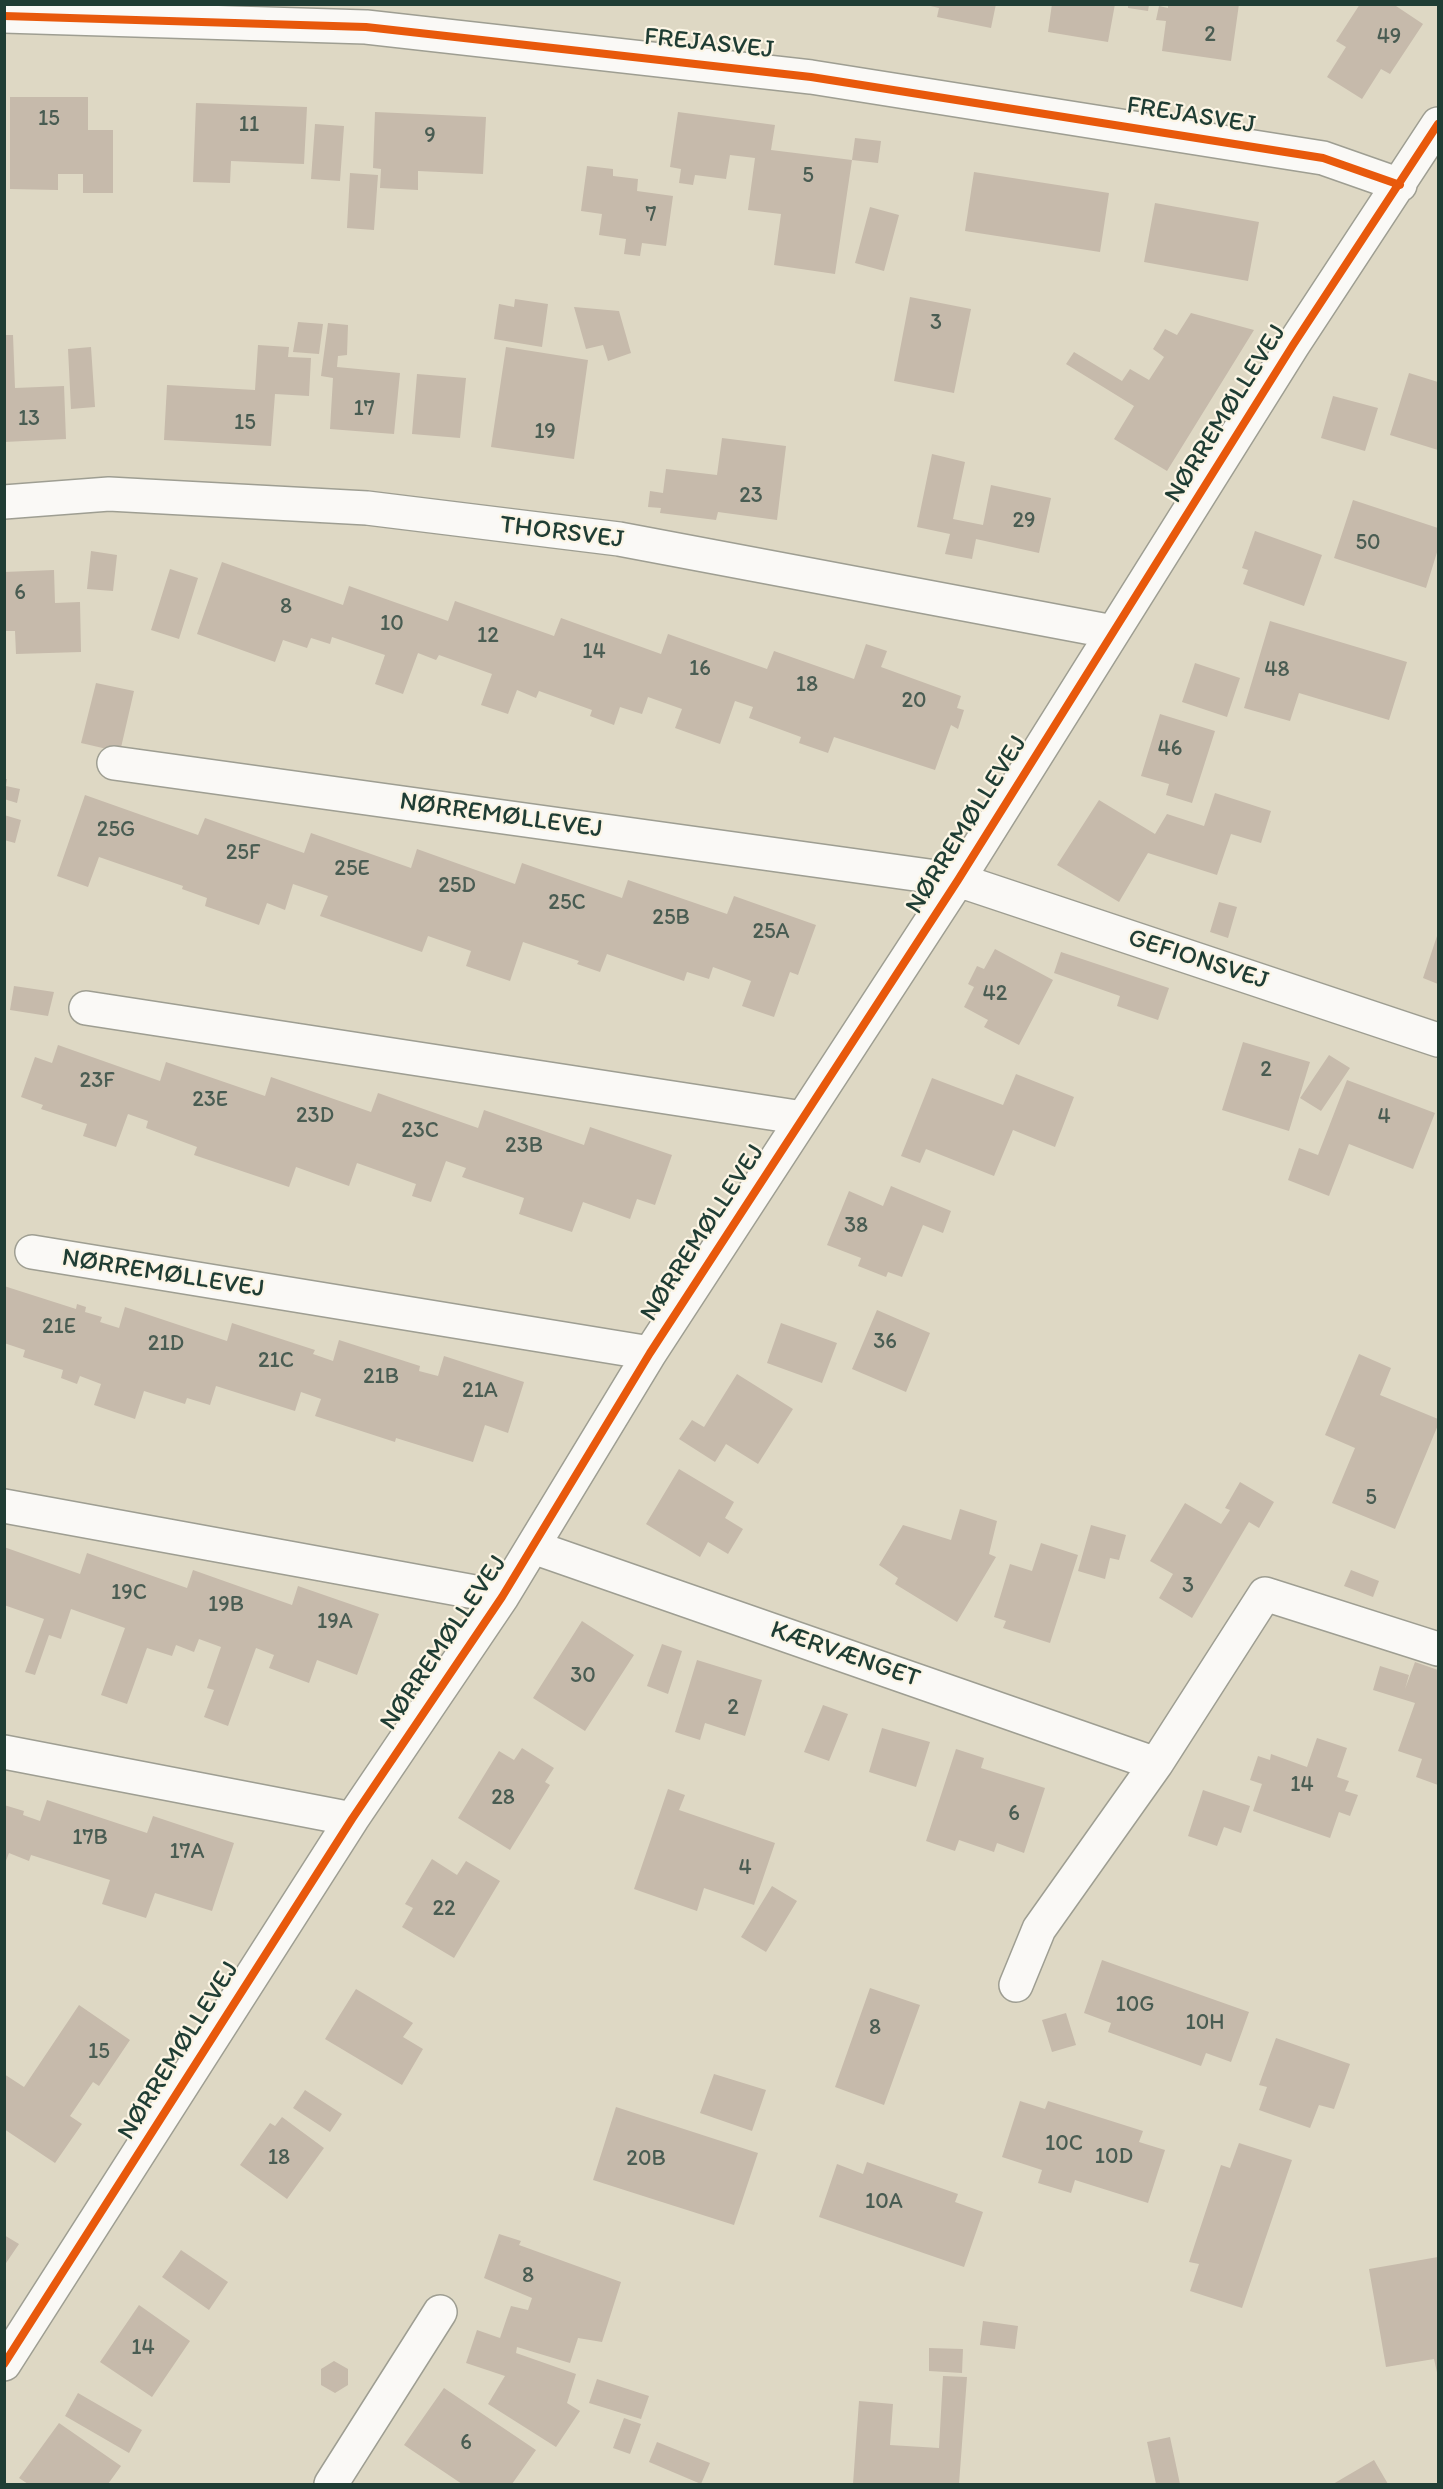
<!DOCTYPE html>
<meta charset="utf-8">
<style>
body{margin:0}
#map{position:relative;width:1443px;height:2489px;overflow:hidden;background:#ded8c4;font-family:Itim,sans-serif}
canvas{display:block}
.frame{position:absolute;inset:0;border:6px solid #1f3d34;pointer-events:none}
</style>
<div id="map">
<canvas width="1443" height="2489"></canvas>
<div class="frame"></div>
</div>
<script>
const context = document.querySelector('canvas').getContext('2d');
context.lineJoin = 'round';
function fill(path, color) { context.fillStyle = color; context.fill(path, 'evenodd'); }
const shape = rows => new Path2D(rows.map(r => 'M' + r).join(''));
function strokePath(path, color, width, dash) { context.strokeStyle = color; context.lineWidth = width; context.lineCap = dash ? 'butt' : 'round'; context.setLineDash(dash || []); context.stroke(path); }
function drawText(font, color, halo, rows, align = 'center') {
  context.font = font + ' Itim,sans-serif'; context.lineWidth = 4.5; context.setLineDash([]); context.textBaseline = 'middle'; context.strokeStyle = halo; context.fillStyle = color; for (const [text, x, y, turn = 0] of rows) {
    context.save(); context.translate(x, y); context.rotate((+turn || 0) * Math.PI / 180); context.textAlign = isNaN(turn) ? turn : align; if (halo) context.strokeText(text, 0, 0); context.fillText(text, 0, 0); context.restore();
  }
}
const building = shape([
 [922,4,996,4,991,28,937,17,939,8],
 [1052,4,1115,4,1108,42,1048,32],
 [1168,4,1239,4,1231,61,1162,51,1166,21,1156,20,1159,6,1168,8],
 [1360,4,1393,4,1423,24,1390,74,1381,69,1362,99,1327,77,1346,47,1336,41],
 [1128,5,1149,5,1148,11,1128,8],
 [10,97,88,97,88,130,113,130,113,193,83,193,83,174,58,174,58,190,10,189],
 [196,103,307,107,304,164,231,161,230,183,193,182],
 [375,112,486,117,483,174,418,171,418,190,380,188,381,169,373,168],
 [678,112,775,125,771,150,852,160,855,138,881,141,878,163,852,160,835,274,774,265,781,214,748,210,755,158,730,155,726,179,695,175,693,185,679,183,681,169,670,167],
 [315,124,344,126,340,181,311,179],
 [587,166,613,169,613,176,638,179,637,191,673,196,666,246,642,243,640,256,624,254,626,239,599,235,602,214,581,211],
 [974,172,1109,193,1100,252,965,231],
 [350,173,378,175,374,230,347,228],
 [1155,203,1259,222,1248,281,1144,262],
 [870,207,899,215,884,271,855,263],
 [910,297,971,309,954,393,894,381],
 [515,299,548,304,542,347,494,339,499,304,514,307],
 [574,307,619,311,631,353,608,361,603,345,586,349],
 [1191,313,1254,330,1167,471,1114,439,1134,406,1066,364,1074,352,1122,381,1130,369,1149,380,1164,357,1153,349,1165,329,1177,335],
 [298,322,323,324,319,354,293,352],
 [328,323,348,325,347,355,338,356,337,367,400,373,394,434,330,429,333,378,321,376],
 [4,335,13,335,15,388,64,386,66,439,4,442],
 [258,345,289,347,288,357,311,358,309,396,275,394,271,446,164,440,167,385,255,390],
 [91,347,95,407,71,409,68,349],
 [506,347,588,360,574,459,491,447],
 [1409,373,1438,382,1438,450,1390,435],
 [417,374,466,378,460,438,412,434],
 [1333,396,1378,408,1365,451,1321,438],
 [722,438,786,446,777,520,718,512,716,520,660,513,661,508,648,507,650,491,663,493,666,469,717,475],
 [932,454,965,462,953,519,983,525,991,485,1051,498,1039,553,976,539,972,559,945,554,950,534,917,527],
 [1353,500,1438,528,1438,549,1426,588,1334,558],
 [1255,531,1322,555,1304,606,1243,584,1248,570,1242,568],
 [91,551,117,555,113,591,87,589],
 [222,562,343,605,349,586,448,621,455,601,554,636,561,618,661,654,668,634,767,669,774,651,854,679,866,644,887,651,881,667,961,696,957,708,964,710,958,729,951,725,935,770,834,737,828,753,799,743,801,737,749,718,753,707,735,701,720,744,675,728,682,709,648,697,642,714,620,707,614,725,590,716,592,710,539,691,536,698,517,690,508,714,481,705,492,674,439,655,436,660,418,653,403,694,375,684,385,655,332,637,330,644,311,638,307,648,283,640,275,662,197,634],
 [170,569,198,578,179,639,151,630],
 [54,570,55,603,80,602,81,652,16,654,15,631,4,631,4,572],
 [1270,621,1407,662,1389,720,1299,693,1290,721,1244,708],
 [1195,663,1240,678,1227,717,1182,702],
 [96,683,134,691,120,752,81,743],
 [1160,714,1215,731,1192,803,1166,795,1169,784,1141,776],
 [4,779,7,779,6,786,20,789,17,803,4,799],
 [1215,793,1271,811,1261,843,1231,834,1217,875,1148,853,1119,902,1057,865,1099,800,1155,834,1167,814,1204,826],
 [85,795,198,835,205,818,304,853,311,833,411,868,417,849,515,884,522,863,622,898,628,880,727,914,734,896,816,925,798,975,790,972,774,1017,742,1006,751,981,713,967,709,979,687,972,684,981,607,954,600,972,577,964,579,961,523,942,510,981,466,966,471,951,428,936,422,952,320,916,328,896,293,884,285,910,267,903,259,925,205,906,207,898,182,889,183,886,99,857,88,887,57,876],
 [4,815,21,820,15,843,4,840],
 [1219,902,1237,907,1228,938,1210,932],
 [1438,933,1438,984,1423,978],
 [995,949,1053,980,1019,1045,984,1027,988,1020,964,1007,974,987,968,984,977,966,984,969],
 [1061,952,1169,988,1158,1020,1117,1006,1120,996,1054,973],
 [14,986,54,992,48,1016,10,1010],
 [1243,1042,1310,1062,1289,1131,1222,1110],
 [58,1045,160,1081,166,1062,265,1096,271,1077,371,1112,378,1093,478,1128,484,1110,584,1145,590,1127,672,1155,655,1205,637,1199,630,1219,583,1202,572,1232,519,1214,524,1198,462,1177,466,1168,446,1161,431,1202,412,1196,416,1184,357,1163,349,1186,296,1167,289,1187,194,1155,197,1147,146,1128,148,1121,128,1114,116,1147,83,1136,87,1124,41,1109,43,1105,21,1097,35,1057,52,1063],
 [1329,1055,1350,1068,1321,1111,1300,1098],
 [1016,1074,1074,1097,1055,1147,1013,1130,994,1176,926,1149,920,1163,901,1156,932,1078,1003,1105],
 [1347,1080,1435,1113,1413,1169,1349,1144,1329,1196,1288,1180,1299,1148,1318,1155],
 [891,1186,951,1211,943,1233,923,1225,902,1277,888,1272,886,1277,858,1266,861,1258,827,1245,849,1191,883,1206],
 [4,1286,76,1309,77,1304,86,1307,85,1312,102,1317,100,1322,119,1328,125,1307,227,1341,232,1323,315,1350,313,1354,333,1361,339,1340,420,1366,419,1371,438,1376,444,1356,524,1382,508,1433,485,1425,473,1462,396,1438,395,1442,315,1416,321,1399,301,1392,295,1411,216,1386,210,1405,187,1398,185,1404,144,1391,135,1419,94,1405,101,1384,80,1376,77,1384,61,1378,63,1370,23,1357,25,1350,4,1343],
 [877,1310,930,1333,906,1392,852,1369],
 [781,1323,837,1343,822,1383,767,1363],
 [1359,1354,1391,1368,1380,1395,1438,1419,1438,1425,1395,1529,1332,1503,1355,1448,1325,1435],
 [737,1374,793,1409,758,1464,726,1444,715,1462,679,1439,692,1420,704,1427],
 [679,1469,734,1502,725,1518,743,1529,728,1554,708,1542,700,1557,646,1524],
 [1240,1482,1274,1502,1259,1528,1249,1522,1192,1618,1159,1598,1173,1574,1150,1561,1185,1503,1221,1524,1230,1510,1225,1508],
 [960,1509,997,1521,989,1554,996,1557,957,1622,895,1584,898,1578,879,1565,903,1525,951,1540],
 [1091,1525,1126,1535,1119,1560,1110,1558,1105,1579,1078,1571],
 [1041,1543,1078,1555,1050,1643,1003,1628,1006,1621,994,1617,1010,1564,1032,1571],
 [4,1547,80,1574,87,1553,187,1588,193,1570,292,1605,298,1586,379,1614,357,1675,317,1660,309,1683,269,1668,274,1655,256,1648,228,1726,204,1717,214,1690,207,1688,221,1647,199,1639,194,1652,176,1645,172,1656,147,1648,127,1704,101,1695,125,1628,71,1609,61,1639,49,1635,35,1675,25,1672,44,1619,4,1605],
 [1351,1570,1379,1581,1373,1597,1344,1586],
 [582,1621,634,1655,585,1731,533,1698],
 [662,1644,682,1651,668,1694,647,1686],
 [697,1660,762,1680,745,1736,705,1723,700,1740,675,1732],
 [1415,1662,1438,1670,1438,1785,1416,1777,1422,1759,1398,1751,1415,1703,1373,1690,1380,1666,1409,1675,1405,1689],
 [823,1705,848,1714,829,1761,804,1752],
 [882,1728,930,1742,916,1787,869,1772],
 [1317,1738,1347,1748,1337,1777,1349,1781,1345,1791,1358,1795,1350,1816,1339,1812,1330,1838,1253,1811,1262,1784,1250,1780,1258,1756,1270,1760,1271,1754,1307,1767],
 [522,1748,554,1768,545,1782,550,1785,510,1850,458,1818,499,1751,514,1760],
 [956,1749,984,1758,981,1768,1045,1788,1024,1853,997,1843,994,1852,959,1840,955,1851,926,1841],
 [668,1789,685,1795,679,1810,775,1843,754,1905,704,1888,697,1911,634,1889],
 [1203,1790,1250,1806,1241,1833,1224,1827,1217,1846,1188,1836],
 [47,1800,147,1833,153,1816,234,1843,212,1911,155,1893,146,1918,102,1904,110,1880,31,1855,29,1861,9,1853,4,1866,4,1805,24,1811,23,1815,40,1821],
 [432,1859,457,1875,466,1861,500,1881,454,1958,402,1927,413,1908,405,1904],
 [772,1886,797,1901,766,1952,741,1937],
 [1102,1960,1249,2012,1231,2062,1206,2053,1201,2066,1108,2032,1111,2023,1084,2013],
 [870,1988,920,2005,884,2105,835,2087],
 [356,1989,413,2023,403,2037,423,2049,402,2085,325,2039],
 [79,2005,130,2040,99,2086,93,2082,70,2116,82,2124,55,2163,4,2129,4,2074,24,2087],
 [1066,2013,1076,2045,1052,2052,1042,2020],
 [1276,2038,1350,2064,1334,2109,1319,2105,1310,2128,1259,2110,1267,2087,1259,2085],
 [714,2074,766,2090,752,2131,700,2113],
 [305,2090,342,2114,330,2132,293,2108],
 [1020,2101,1045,2109,1048,2101,1143,2131,1139,2142,1165,2150,1148,2203,1075,2180,1071,2193,1038,2183,1042,2170,1002,2157],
 [616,2107,758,2153,734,2225,593,2180],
 [282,2117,324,2148,287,2199,240,2165,270,2123,275,2126],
 [1239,2143,1292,2160,1242,2308,1190,2291,1199,2264,1189,2262,1221,2165,1230,2168],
 [867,2162,958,2194,955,2202,983,2212,964,2267,819,2217,837,2164,863,2174],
 [499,2234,521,2241,519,2245,621,2282,602,2342,578,2338,570,2363,517,2347,516,2353,576,2374,567,2403,580,2411,556,2447,488,2404,505,2376,466,2363,477,2330,500,2338,511,2306,528,2310,532,2298,484,2278],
 [4,2235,19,2244,4,2266],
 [181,2250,228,2282,209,2310,162,2277],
 [1438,2257,1438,2377,1434,2359,1386,2367,1369,2269],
 [139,2305,190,2341,152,2397,100,2362],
 [983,2321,1018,2326,1015,2349,980,2345],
 [929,2348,963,2349,962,2373,929,2371],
 [334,2361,348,2369,348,2385,335,2393,321,2385,321,2369],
 [943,2376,967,2377,959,2484,853,2484,859,2401,893,2404,890,2445,939,2448],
 [597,2379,649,2396,641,2419,589,2403],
 [444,2388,536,2450,512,2484,462,2484,404,2445],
 [78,2393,142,2430,129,2453,65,2416],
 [624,2418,641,2424,630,2454,613,2448],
 [59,2423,121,2466,108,2484,28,2484,19,2478],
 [1170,2437,1180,2484,1156,2484,1147,2442],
 [657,2442,710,2463,701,2484,649,2462],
 [1374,2460,1388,2484,1333,2484]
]);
const minor = shape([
 [4,16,366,27,811,77,1323,158,1400,185],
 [4,502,109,494,367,508,619,539,1113,632],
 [114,763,958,880,1438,1040],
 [86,1008,803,1118],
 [32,1252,650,1353],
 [4,1506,502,1597],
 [533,1547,1156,1764],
 [4,1752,352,1819],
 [1016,1985,1039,1929,1156,1764,1265,1594,1438,1649],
 [4,2364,352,1819,502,1597,650,1353,958,880,1293,345,1438,124],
 [331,2484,440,2312]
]);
const cycleway = shape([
 [4,16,366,27,811,77,1323,158,1400,185],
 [4,2364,352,1819,502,1597,650,1353,958,880,1293,345,1438,124]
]);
const numberNames = [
 ["2",1210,35],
 ["49",1389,37],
 ["15",49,119],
 ["11",249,125],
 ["9",430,136],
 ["5",808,176],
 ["7",651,215],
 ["3",936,323],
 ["17",364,409],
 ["13",29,419],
 ["15",245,423],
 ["19",545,432],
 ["23",751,496],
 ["29",1024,521],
 ["50",1368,543],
 ["6",20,593],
 ["8",286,607],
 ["10",392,624],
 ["12",488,636],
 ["14",594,652],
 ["16",700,669],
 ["48",1277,670],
 ["18",807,685],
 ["20",914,701],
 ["46",1170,749],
 ["25G",116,830],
 ["25F",243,853],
 ["25E",352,869],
 ["25D",457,886],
 ["25C",567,903],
 ["25B",671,918],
 ["25A",771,932],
 ["42",995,994],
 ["2",1266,1070],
 ["23F",97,1081],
 ["23E",210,1100],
 ["23D",315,1116],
 ["4",1384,1117],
 ["23C",420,1131],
 ["23B",524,1146],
 ["38",856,1226],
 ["21E",59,1327],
 ["36",885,1342],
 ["21D",166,1344],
 ["21C",276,1361],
 ["21B",381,1377],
 ["21A",480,1391],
 ["5",1371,1498],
 ["3",1188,1586],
 ["19C",129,1593],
 ["19B",226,1605],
 ["19A",335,1622],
 ["30",583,1676],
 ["2",733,1708],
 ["14",1302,1785],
 ["28",503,1798],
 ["6",1014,1814],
 ["17B",90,1838],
 ["17A",187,1852],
 ["4",745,1868],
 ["22",444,1909],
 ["10G",1135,2005],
 ["10H",1205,2023],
 ["8",875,2028],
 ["15",99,2052],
 ["10C",1064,2144],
 ["10D",1114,2157],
 ["18",279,2158],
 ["20B",646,2159],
 ["10A",884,2202],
 ["8",528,2276],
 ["14",143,2348],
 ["6",466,2443]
];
const streetNames = [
 ["FREJASVEJ",709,44,6],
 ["FREJASVEJ",1191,116,9],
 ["NØRREMØLLEVEJ",1226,414,-58],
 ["THORSVEJ",562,533,7],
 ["NØRREMØLLEVEJ",501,816,8],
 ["NØRREMØLLEVEJ",967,825,-58],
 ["GEFIONSVEJ",1198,960,18],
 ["NØRREMØLLEVEJ",703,1233,-57],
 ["NØRREMØLLEVEJ",163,1274,9],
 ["NØRREMØLLEVEJ",444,1643,-56],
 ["KÆRVÆNGET",845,1655,19],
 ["NØRREMØLLEVEJ",179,2051,-58]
];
fill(building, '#c6baab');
strokePath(minor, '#9e9e92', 36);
strokePath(minor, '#faf9f6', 33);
strokePath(cycleway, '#e8590c', 8);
drawText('22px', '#495c52', null, numberNames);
drawText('26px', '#1f3d34', '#fcf5e5', streetNames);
</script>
